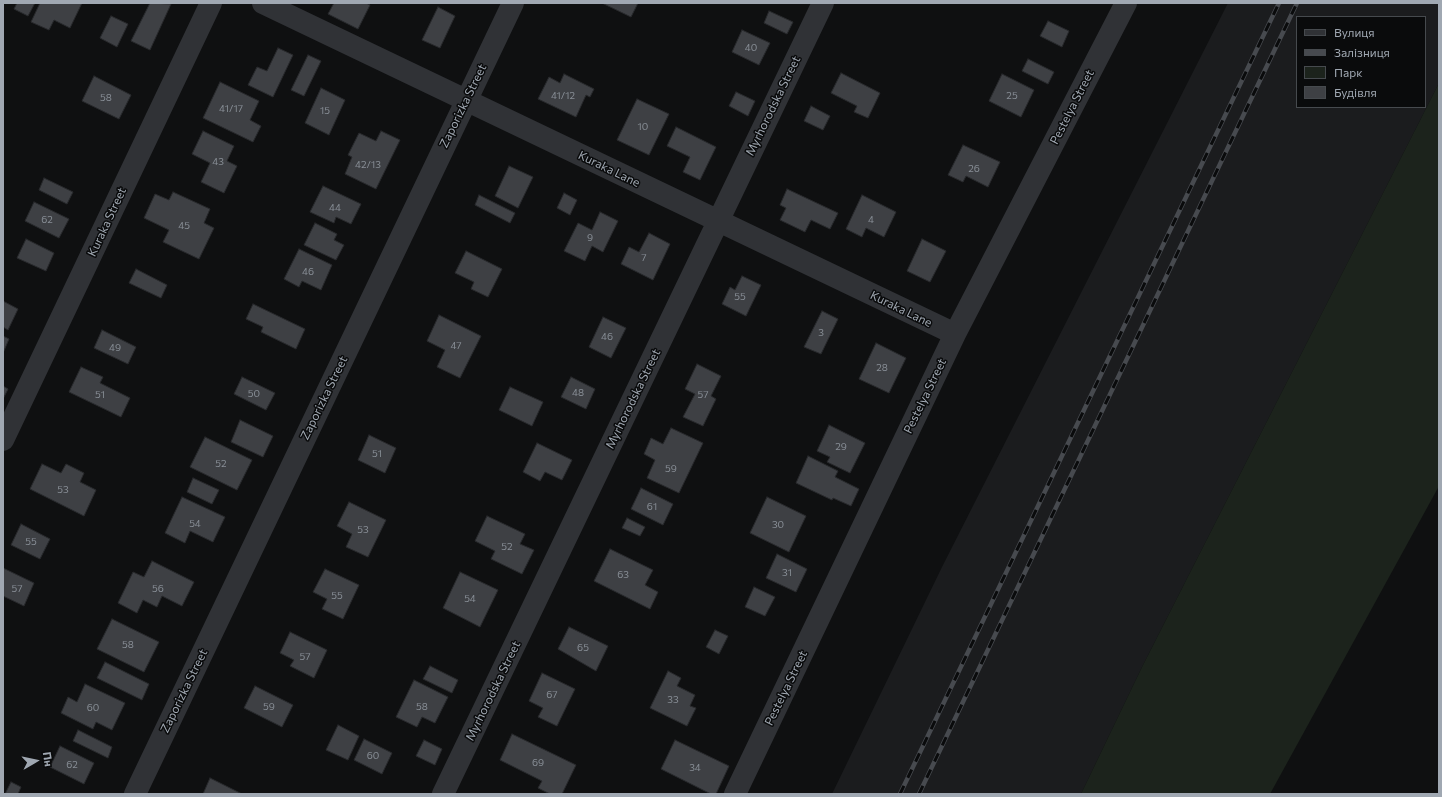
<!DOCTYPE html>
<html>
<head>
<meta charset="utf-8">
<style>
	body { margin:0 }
	#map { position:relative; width:1442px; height:797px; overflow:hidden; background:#0f1011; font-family:Commissioner,sans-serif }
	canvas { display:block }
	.frame { position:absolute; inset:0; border:4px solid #a0a8b2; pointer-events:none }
	.legend { position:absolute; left:1296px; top:16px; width:130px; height:92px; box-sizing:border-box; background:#0a0b0c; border:1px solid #464a4e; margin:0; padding:5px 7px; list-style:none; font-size:12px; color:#a0a8b2 }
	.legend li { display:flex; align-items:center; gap:8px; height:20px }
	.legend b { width:20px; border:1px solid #464a4e }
	.north { position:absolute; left:16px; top:741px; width:40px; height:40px; -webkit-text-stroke:3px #0a0b0c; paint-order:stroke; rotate:81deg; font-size:11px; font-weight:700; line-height:16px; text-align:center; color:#a0a8b2 }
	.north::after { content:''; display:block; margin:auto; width:14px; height:18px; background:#a0a8b2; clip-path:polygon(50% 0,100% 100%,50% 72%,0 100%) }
</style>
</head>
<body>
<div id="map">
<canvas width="1442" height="797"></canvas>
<div class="frame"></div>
<ul class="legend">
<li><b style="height:5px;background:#303236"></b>Вулиця</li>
<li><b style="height:5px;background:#474a4f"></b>Залізниця</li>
<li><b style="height:11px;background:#1c231c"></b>Парк</li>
<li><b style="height:11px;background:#3e4044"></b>Будівля</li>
</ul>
<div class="north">Пн</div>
</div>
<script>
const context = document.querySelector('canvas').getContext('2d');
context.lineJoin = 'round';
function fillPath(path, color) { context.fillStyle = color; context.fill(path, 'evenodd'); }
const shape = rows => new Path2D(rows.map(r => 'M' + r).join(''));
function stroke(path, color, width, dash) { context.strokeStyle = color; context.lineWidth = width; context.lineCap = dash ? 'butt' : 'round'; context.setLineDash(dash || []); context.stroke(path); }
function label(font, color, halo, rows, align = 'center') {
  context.font = font + ' Commissioner,sans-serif'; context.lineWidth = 3; context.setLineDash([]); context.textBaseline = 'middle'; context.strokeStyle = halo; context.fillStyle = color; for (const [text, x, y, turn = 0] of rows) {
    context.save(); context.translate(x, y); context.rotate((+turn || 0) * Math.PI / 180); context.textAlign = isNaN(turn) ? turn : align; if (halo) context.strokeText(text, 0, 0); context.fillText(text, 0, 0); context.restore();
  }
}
fillPath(shape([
	[1228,3,1439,3,1439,83,1142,667,1081,794,832,794,942,567],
	[1297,17,1425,17,1425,107,1297,107]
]), '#1b1c1e');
fillPath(shape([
	[1439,83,1439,486,1270,794,1081,794,1142,667]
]), '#1c231c');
const building = shape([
	[17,3,35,3,28,16,14,9,17,3],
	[40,3,82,3,70,28,54,20,49,30,31,22,40,3],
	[150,3,171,4,150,50,131,41,150,3],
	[334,3,366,3,370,5,358,29,328,14,334,3],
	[602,3,638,3,631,17,602,3],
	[438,7,455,16,440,48,422,40,438,7],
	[769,11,793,22,787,34,764,23,769,11],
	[111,16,128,24,117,47,100,38,111,16],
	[1048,21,1069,31,1062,47,1040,36,1048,21],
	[742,30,770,43,759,65,732,52,742,30],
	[278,48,293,55,273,97,248,85,257,67,267,71,278,48],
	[308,55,321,61,304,96,291,90,308,55],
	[1028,59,1054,72,1048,84,1022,71,1028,59],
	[841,73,880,93,868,118,854,112,857,106,831,93,841,73],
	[564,74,594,89,590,97,586,95,576,117,538,99,549,77,560,83,564,74],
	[1002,74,1034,90,1021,117,989,101,1002,74],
	[94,76,131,95,119,119,82,101,94,76],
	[220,82,259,101,250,120,261,126,253,142,203,118,220,82],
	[321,88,345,100,329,135,305,123,321,88],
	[736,92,755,101,748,116,729,106,736,92],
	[637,99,669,114,649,155,617,140,637,99],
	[811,106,830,116,823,130,804,121,811,106],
	[676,127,716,147,700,180,683,172,690,157,667,146,676,127],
	[203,131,234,146,227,161,237,166,224,193,201,182,210,163,192,154,203,131],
	[381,131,400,140,376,189,345,174,352,157,348,155,359,133,376,141,381,131],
	[963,145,1000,162,988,187,966,176,963,182,948,175,963,145],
	[509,166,533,177,518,208,495,196,509,166],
	[44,178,73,192,67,204,39,190,44,178],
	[323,186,361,204,351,224,336,217,334,223,310,212,323,186],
	[787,189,838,213,830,229,811,220,805,232,780,220,786,208,780,205,787,189],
	[173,192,210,209,204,223,214,228,199,259,163,242,169,230,144,218,155,194,169,200,173,192],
	[564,193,577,200,570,215,557,208,564,193],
	[479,195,515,213,510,223,475,205,479,195],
	[862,195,896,212,884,237,866,228,862,237,846,229,862,195],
	[34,202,69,219,59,238,25,221,34,202],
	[600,212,618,221,603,252,592,246,585,261,564,251,578,223,592,230,600,212],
	[315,223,337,234,334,240,344,245,336,260,304,245,315,223],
	[649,233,670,244,653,280,621,264,629,247,639,252,649,233],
	[26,239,54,253,46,271,17,258,26,239],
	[922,239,946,251,930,282,907,271,922,239],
	[299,249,332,265,321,290,302,281,299,287,284,279,299,249],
	[466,251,502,269,488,297,471,289,474,282,455,273,466,251],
	[136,269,167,285,161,298,129,283,136,269],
	[742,276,761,285,746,316,722,304,730,287,735,290,742,276],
	[3,301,18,309,8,330,3,327,3,301],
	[253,304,305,329,296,349,261,332,263,327,246,319,253,304],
	[822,311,838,319,821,354,804,347,822,311],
	[439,315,481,336,460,378,437,367,445,350,427,341,439,315],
	[603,317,626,328,611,358,589,347,603,317],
	[102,330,136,347,128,364,94,348,102,330],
	[3,336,9,339,3,353,3,336],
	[876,343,906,358,889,393,859,379,876,343],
	[697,364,721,376,711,396,716,399,703,426,683,417,695,394,685,389,697,364],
	[81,367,103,377,100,383,130,398,121,417,69,392,81,367],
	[242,377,275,393,266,410,234,394,242,377],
	[571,377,595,389,586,409,561,397,571,377],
	[3,386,8,389,3,399,3,386],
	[510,387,543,402,532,426,499,410,510,387],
	[240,420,273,436,263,457,231,442,240,420],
	[829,425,865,443,850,473,827,462,830,457,817,451,829,425],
	[671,428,703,443,679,493,647,478,655,460,644,454,651,438,663,444,671,428],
	[369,435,396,448,385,473,358,460,369,435],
	[205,437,252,460,237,490,190,467,205,437],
	[537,443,572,460,562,480,545,472,540,481,523,472,537,443],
	[808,456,838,471,835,477,859,489,851,506,833,498,832,500,796,483,808,456],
	[42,464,61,473,66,464,84,473,80,482,96,490,84,516,30,489,42,464],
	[193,478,219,490,212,504,187,492,193,478],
	[641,488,673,504,663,525,631,509,641,488],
	[182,497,225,517,213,542,190,531,185,543,165,533,182,497],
	[767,497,806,516,789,552,750,533,767,497],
	[349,502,386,520,368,557,346,547,352,534,337,526,349,502],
	[487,516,525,534,520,544,534,550,522,574,491,559,495,551,475,541,487,516],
	[627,518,645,527,640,536,622,528,627,518],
	[21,524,50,539,40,559,11,545,21,524],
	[610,549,653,570,645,585,658,592,650,609,594,581,610,549],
	[777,554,807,569,796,592,766,578,777,554],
	[152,561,194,582,182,606,162,596,157,607,143,600,137,613,118,603,133,572,144,577,152,561],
	[3,568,34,583,24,606,3,596,3,568],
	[325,569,359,585,343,619,322,609,327,599,313,592,325,569],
	[460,572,498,590,480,627,443,608,460,572],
	[754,587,775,597,765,616,745,607,754,587],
	[112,619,159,642,144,672,97,649,112,619],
	[569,627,608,646,596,671,558,649,569,627],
	[715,630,728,636,719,654,706,647,715,630],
	[290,632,327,650,314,678,290,666,294,660,280,653,290,632],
	[105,662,149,684,142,700,97,678,105,662],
	[430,666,458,680,452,693,423,679,430,666],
	[668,671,681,678,677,686,695,695,690,706,696,708,687,726,650,708,668,671],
	[542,673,575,689,557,726,538,717,543,708,529,701,542,673],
	[414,680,448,697,435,723,422,717,417,727,396,717,414,680],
	[85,684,125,703,112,730,96,722,93,729,61,713,68,697,77,702,85,684],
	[255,686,293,705,282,727,244,708,255,686],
	[338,725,359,736,348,760,326,750,338,725],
	[78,730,112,747,108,758,73,741,78,730],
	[512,734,576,765,562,794,550,794,538,788,542,781,500,760,512,734],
	[364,739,392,753,382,774,354,760,364,739],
	[424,740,442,749,435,765,416,756,424,740],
	[675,740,729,766,716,794,711,794,661,769,675,740],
	[60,746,94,763,84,784,50,767,60,746],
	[210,778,242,794,203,794,210,778],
	[11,782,21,787,18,794,5,794,11,782]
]);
fillPath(building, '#3e4044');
stroke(building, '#292a2d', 1);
stroke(shape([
	[263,3,955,334],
	[3,440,211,3],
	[135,794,513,3],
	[443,794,823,3],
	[735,794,955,334,1126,3]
]), '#303236', 22);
const rail = shape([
	[900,794,1279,3],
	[919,794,1297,3]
]);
stroke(rail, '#474a4f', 4.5);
stroke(rail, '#0a0b0c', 3, [9]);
label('10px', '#888e96', null, [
	["40",751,48],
	["41/12",563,96],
	["25",1012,96],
	["58",106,98],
	["41/17",231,109],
	["15",325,111],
	["10",643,127],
	["43",218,162],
	["42/13",368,165],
	["26",974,169],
	["44",335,208],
	["62",47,220],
	["4",871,220],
	["45",184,226],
	["9",590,238],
	["7",644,258],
	["46",308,272],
	["55",740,297],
	["3",821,333],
	["46",607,337],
	["47",456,346],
	["49",115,348],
	["28",882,368],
	["48",578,393],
	["50",254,394],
	["51",100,395],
	["57",703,395],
	["29",841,447],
	["51",377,454],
	["52",221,464],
	["59",671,469],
	["53",63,490],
	["61",652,507],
	["54",195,524],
	["30",778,525],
	["53",363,530],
	["55",31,542],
	["52",507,547],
	["31",787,573],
	["63",623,575],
	["57",17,589],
	["56",158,589],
	["55",337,596],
	["54",470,599],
	["58",128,645],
	["65",583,648],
	["57",305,657],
	["67",552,695],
	["33",673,700],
	["59",269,707],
	["58",422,707],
	["60",93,708],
	["60",373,756],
	["69",538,763],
	["62",72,765],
	["34",695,768]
]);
label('12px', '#a0a8b2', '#0a0b0c', [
	["Zaporizka Street",463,106,-64],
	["Myrhorodska Street",773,106,-64],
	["Pestelya Street",1072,107,-63],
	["Kuraka Lane",609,169,26],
	["Kuraka Street",107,222,-65],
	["Kuraka Lane",901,309,26],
	["Pestelya Street",925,396,-64],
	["Zaporizka Street",324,398,-64],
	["Myrhorodska Street",633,399,-64],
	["Pestelya Street",786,688,-64],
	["Zaporizka Street",184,691,-64],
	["Myrhorodska Street",493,691,-64]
]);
</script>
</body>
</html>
